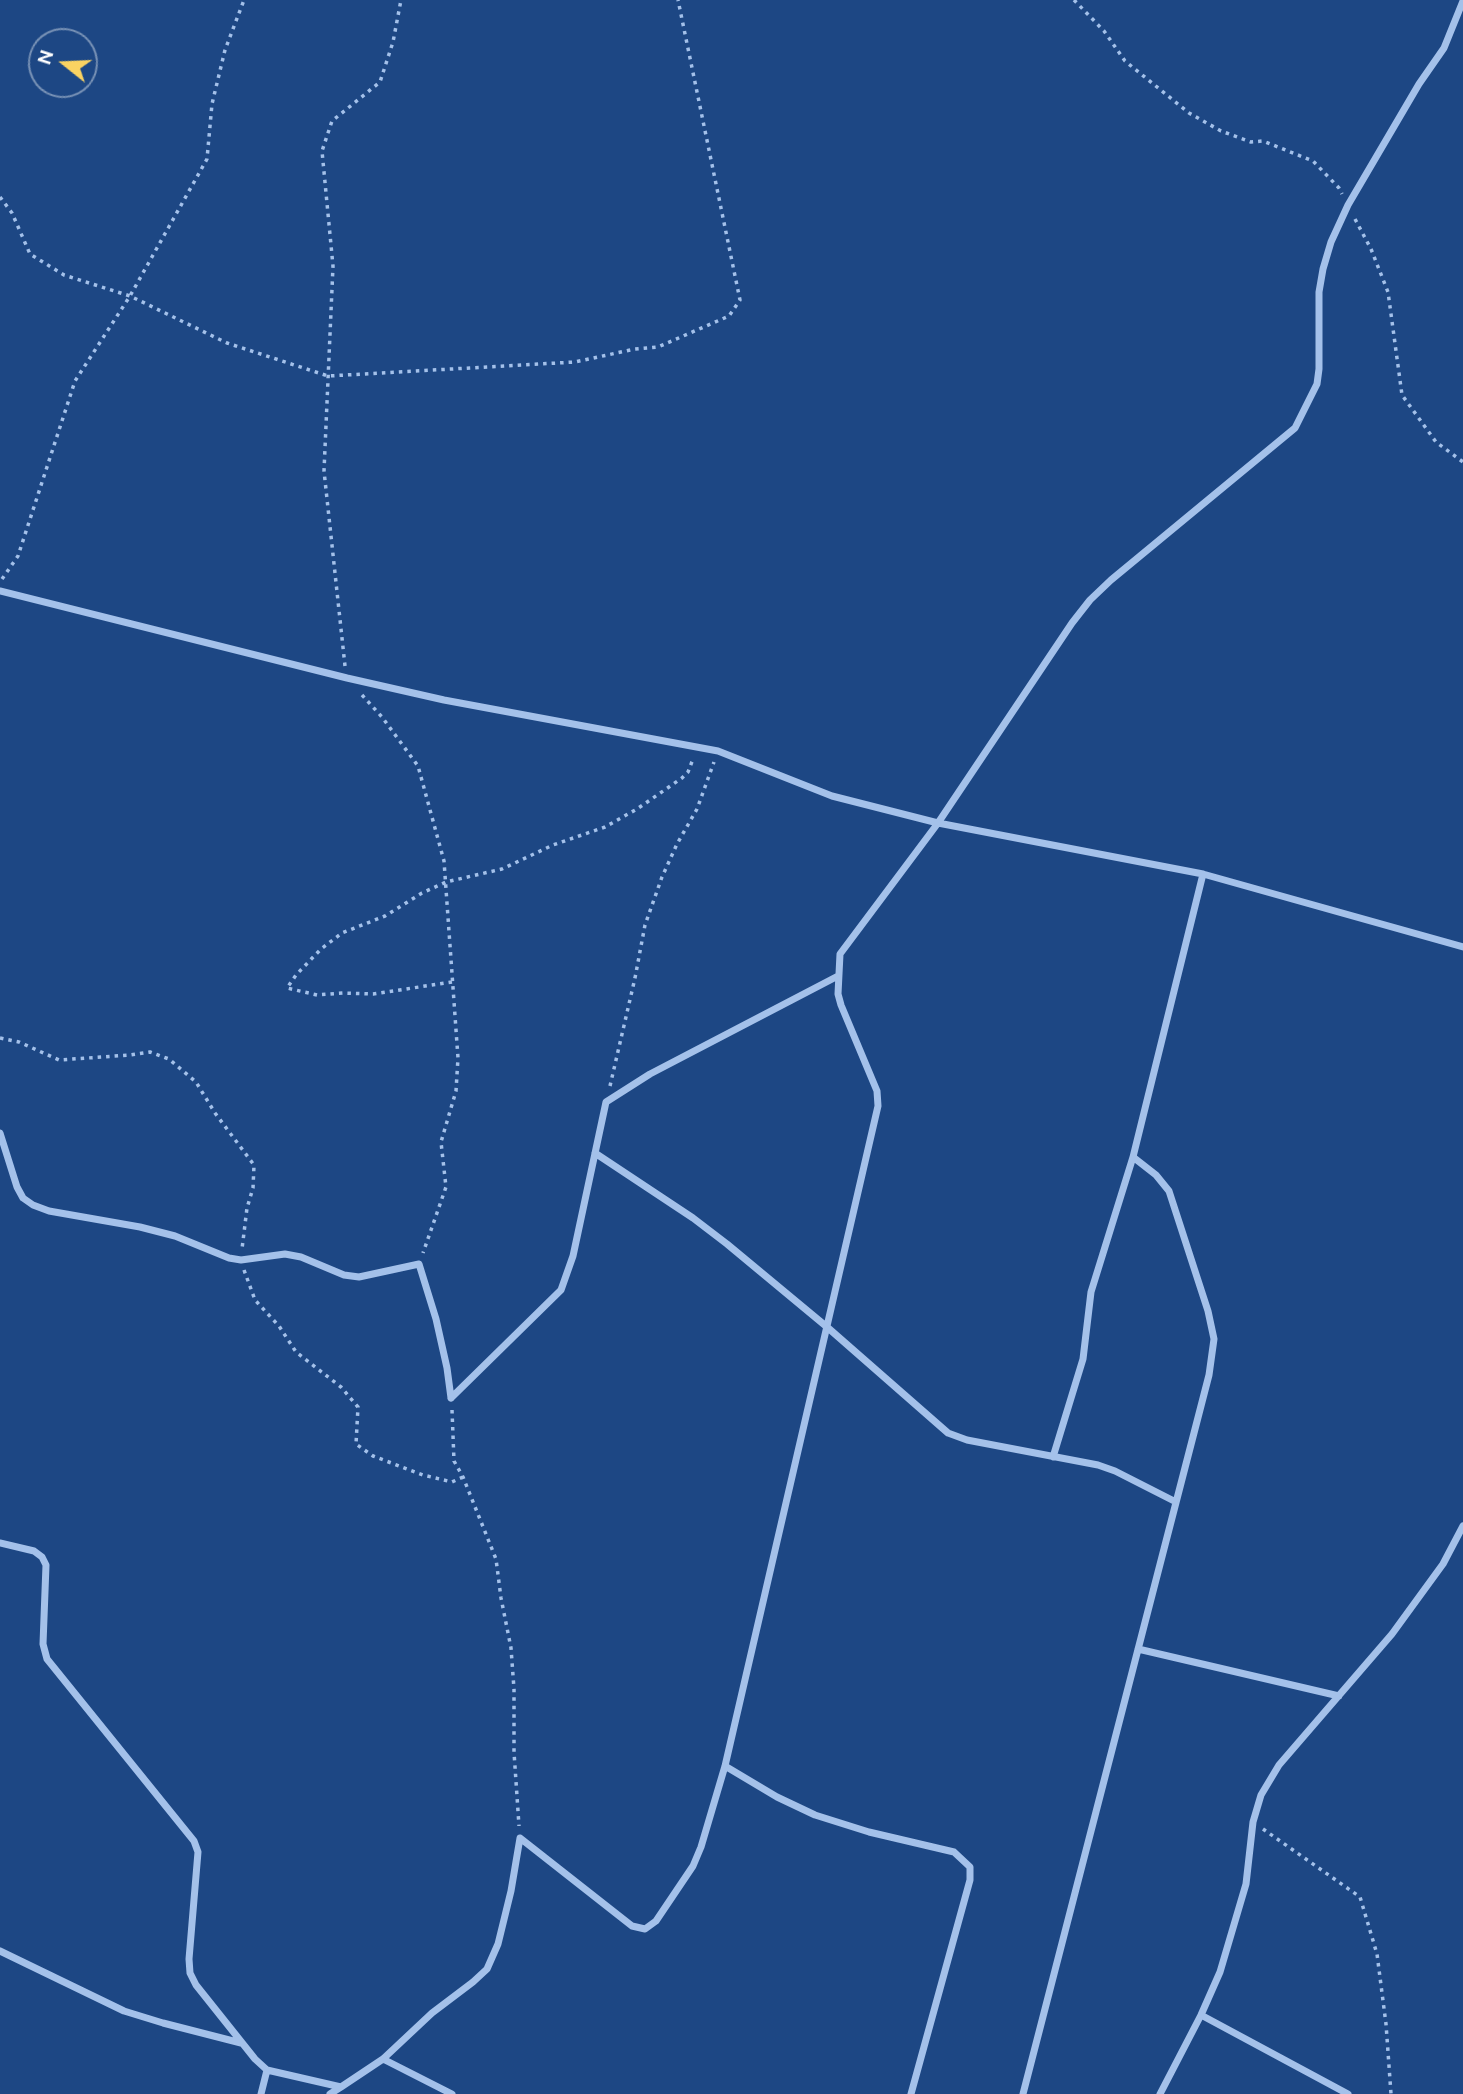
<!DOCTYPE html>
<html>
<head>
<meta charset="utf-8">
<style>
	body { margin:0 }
	#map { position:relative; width:1463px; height:2094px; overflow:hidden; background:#1d4784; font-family:Ubuntu,sans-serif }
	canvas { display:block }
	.north { position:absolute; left:28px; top:28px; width:70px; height:70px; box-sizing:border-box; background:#1d4784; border:2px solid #7791b5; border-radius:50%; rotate:288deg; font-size:19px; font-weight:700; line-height:28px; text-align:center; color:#fff }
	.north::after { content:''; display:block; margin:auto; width:24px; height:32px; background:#fad362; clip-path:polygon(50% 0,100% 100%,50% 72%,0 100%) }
</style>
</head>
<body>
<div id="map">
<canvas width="1463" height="2094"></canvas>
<div class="north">N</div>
</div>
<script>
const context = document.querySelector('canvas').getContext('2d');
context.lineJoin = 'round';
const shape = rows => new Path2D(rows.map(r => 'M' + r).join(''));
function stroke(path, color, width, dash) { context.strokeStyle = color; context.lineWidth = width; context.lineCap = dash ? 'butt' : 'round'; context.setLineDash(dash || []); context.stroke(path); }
stroke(shape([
	[1074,0,1104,31,1125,61,1189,113,1221,131,1251,142,1263,141,1313,161,1339,188,1342,194],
	[0,197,12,213,30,254,64,275,130,296,227,343,328,376,575,362,635,349,658,347,729,316,740,300,678,0],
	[1355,219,1371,249,1388,292,1402,395,1436,442,1463,462],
	[2,579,18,556,75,381,130,296,207,159,212,104,225,50,244,0],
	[345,666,324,471,333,266,322,151,332,121,380,82,393,42,401,0],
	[362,695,382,717,418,766,444,861,458,1058,456,1091,441,1142,446,1187,423,1253],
	[452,982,373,994,343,993,317,995,287,988,296,975,321,949,342,933,385,916,422,893,446,882,502,869,553,845,605,827,637,809,682,778,688,772,693,759],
	[0,1038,19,1042,59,1060,130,1055,150,1052,169,1059,196,1082,215,1113,254,1165,253,1188,247,1208,242,1249],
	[610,1086,635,978,645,925,662,877,677,844,697,809,714,762],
	[244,1270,255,1300,279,1326,296,1352,341,1387,358,1407,356,1444,373,1456,423,1475,452,1482,463,1477],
	[452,1410,454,1461,463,1477,496,1559,501,1598,511,1648,514,1689,514,1752,519,1826],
	[1263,1829,1360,1897,1377,1954,1386,2024,1391,2094]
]), '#a4c1ea', 3.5, [3.5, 5]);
stroke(shape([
	[0,591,347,678,444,700,718,751,832,796,938,823,1203,874,1463,947],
	[0,1133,17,1187,23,1198,33,1205,49,1211,140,1227,175,1236,229,1258,241,1260,285,1254,301,1257,344,1275,359,1277,419,1264,436,1319,447,1368,451,1398],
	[595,1153,693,1218,727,1244,827,1327,948,1433,967,1440,1098,1465,1115,1471,1176,1502],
	[451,1398,561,1290,573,1256,606,1102,650,1074,838,976],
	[1053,1457,1083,1359,1091,1292,1133,1157],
	[0,1543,34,1551,42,1557,46,1565,43,1644,47,1659,194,1841,198,1852,189,1959,190,1973,196,1985,255,2059,267,2070,341,2087,383,2059,432,2013,473,1982,487,1969,498,1944,511,1891,520,1838,632,1926,645,1929,656,1921,693,1866,701,1847,725,1766,878,1106,877,1091,841,1005,838,994,840,954,938,823,1072,623,1090,600,1111,580,1295,428,1317,384,1319,369,1319,292,1323,269,1331,242,1348,205,1419,84,1444,48,1463,1],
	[1138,1649,1339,1696],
	[725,1766,777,1797,815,1815,869,1832,954,1852,970,1867,970,1880,911,2094],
	[0,1951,124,2011,163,2023,241,2043],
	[1201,2015,1348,2094],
	[383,2059,452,2094],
	[261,2094,267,2070],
	[330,2094,341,2087],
	[1023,2094,1209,1375,1214,1339,1208,1311,1169,1191,1156,1175,1133,1157,1203,874],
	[1160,2094,1201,2015,1220,1972,1246,1884,1253,1822,1261,1795,1279,1765,1392,1634,1443,1564,1463,1526]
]), '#a4c1ea', 7);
</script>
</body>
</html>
